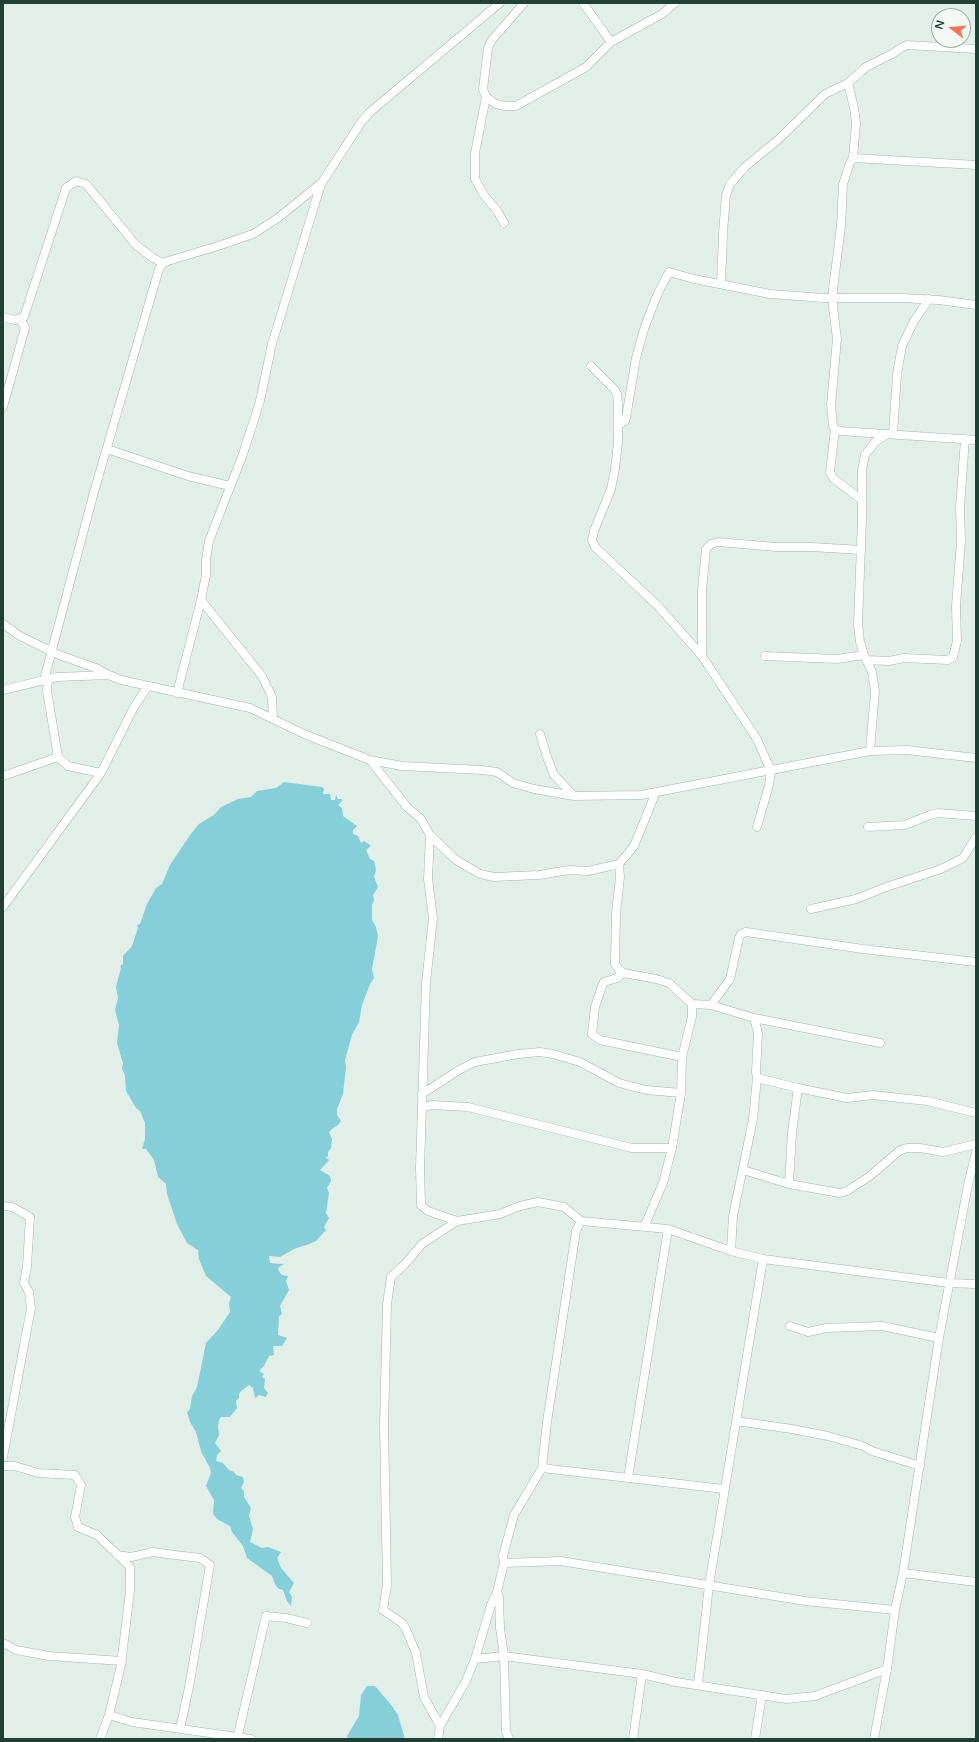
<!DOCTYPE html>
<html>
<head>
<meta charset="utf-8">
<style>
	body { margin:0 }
	#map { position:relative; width:979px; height:1742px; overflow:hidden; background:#e2eee8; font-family:"Varela Round",sans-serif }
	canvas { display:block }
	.frame { position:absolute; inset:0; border:4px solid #204036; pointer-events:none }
	.north { position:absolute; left:931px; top:8px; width:40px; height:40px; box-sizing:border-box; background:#f3faf6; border:1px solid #9fb0a9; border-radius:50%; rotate:286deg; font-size:11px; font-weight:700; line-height:16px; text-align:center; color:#204036 }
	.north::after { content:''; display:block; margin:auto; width:14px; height:18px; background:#ff714f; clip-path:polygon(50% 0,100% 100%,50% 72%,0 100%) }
</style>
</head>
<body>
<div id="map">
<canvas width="979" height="1742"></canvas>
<div class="frame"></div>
<div class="north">N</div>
</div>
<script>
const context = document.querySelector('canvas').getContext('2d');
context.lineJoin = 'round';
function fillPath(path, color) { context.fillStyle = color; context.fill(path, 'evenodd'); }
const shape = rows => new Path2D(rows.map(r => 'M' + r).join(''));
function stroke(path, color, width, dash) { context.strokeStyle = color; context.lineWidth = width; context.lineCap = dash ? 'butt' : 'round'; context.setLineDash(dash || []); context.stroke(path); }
fillPath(shape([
	[284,782,322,787,324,789,323,794,330,794,331,800,335,800,336,795,338,799,342,799,342,801,338,805,342,808,343,816,357,826,353,830,353,834,358,836,361,843,364,841,370,845,370,847,366,850,370,859,374,861,376,870,374,877,378,887,373,895,374,900,372,905,372,920,376,927,378,936,372,969,374,978,370,984,362,1005,359,1022,352,1035,345,1060,346,1067,343,1094,337,1109,337,1115,341,1121,338,1125,333,1128,329,1132,332,1139,331,1148,328,1152,328,1157,325,1157,329,1160,320,1170,330,1176,331,1181,327,1188,329,1193,326,1213,329,1218,324,1227,326,1230,316,1241,309,1244,294,1249,280,1257,269,1256,270,1263,284,1264,279,1267,278,1270,282,1275,288,1276,286,1281,289,1290,280,1306,282,1314,279,1316,278,1335,287,1338,282,1346,273,1346,274,1355,269,1356,264,1366,259,1371,264,1374,262,1377,265,1379,264,1388,268,1393,266,1397,259,1395,255,1398,253,1388,249,1385,241,1391,239,1394,239,1398,236,1401,237,1408,230,1417,221,1417,219,1420,218,1427,219,1435,215,1443,221,1451,217,1455,216,1461,223,1463,229,1470,234,1472,236,1475,243,1477,244,1482,241,1488,244,1491,244,1497,251,1508,249,1516,253,1529,250,1542,262,1548,268,1547,281,1552,277,1558,281,1568,294,1583,289,1592,292,1597,291,1606,287,1601,283,1590,279,1589,276,1586,272,1576,247,1558,243,1546,232,1532,230,1526,217,1519,213,1514,214,1500,206,1486,211,1473,210,1468,201,1451,196,1432,190,1422,187,1412,190,1409,192,1396,197,1387,206,1343,218,1330,230,1312,229,1303,231,1297,206,1276,199,1259,198,1250,187,1243,177,1224,167,1194,166,1184,158,1177,154,1160,146,1149,142,1149,145,1139,145,1123,140,1111,136,1108,126,1091,125,1075,122,1069,123,1063,117,1043,119,1025,115,1010,118,998,116,987,121,968,120,966,123,964,123,956,132,946,138,928,137,925,140,924,147,904,156,888,162,884,170,865,190,835,199,824,214,815,221,807,238,799,251,797,257,791,276,788],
	[367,1686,375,1686,392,1706,398,1715,405,1739,348,1739,347,1736,359,1716,361,1695]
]), '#85cfd8');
const street = shape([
	[524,3,491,41,488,48,483,89,486,97,496,104,505,106,516,106,586,67,611,42,662,14,675,3],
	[583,3,611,42],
	[848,83,854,108,856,123,853,158,850,163,843,184,841,226,833,289,833,307,837,339,831,405,833,426,835,429,840,431,976,440],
	[486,97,475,153,475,179,484,195,498,212,504,223],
	[853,158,976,165],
	[721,284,723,233,726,195,730,184,746,166,779,139,825,94,848,83,866,67,892,54,901,48,907,45,976,49],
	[3,317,15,320,24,317,66,188,76,181,86,184,136,245,153,258,163,263],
	[591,366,615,390,617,394,618,404,618,443,615,469,611,489,594,531,592,540,595,547,658,606,702,656,757,739,771,771,769,785,757,827],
	[3,407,25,328,20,319],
	[618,425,625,421,626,418,636,358,645,326,658,293,669,272,694,279,770,294,824,298,901,298,939,300,976,305],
	[835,429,830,472,834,479,862,500],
	[893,434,897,374,902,346,914,321,929,299],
	[107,449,188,476,230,486],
	[201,600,262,676,272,697,273,719],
	[3,624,20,636,59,655,96,668,108,675],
	[702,656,702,590,706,549,711,544,718,542,776,547,812,547,861,550],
	[765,656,837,659,864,655],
	[866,660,889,661,904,658,948,660,953,657,957,641,956,606,961,541,960,507,965,439],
	[3,690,57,677,109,675,121,680,250,708,304,734,370,760,402,766,482,770,497,772,513,783,534,789,574,796,641,795,870,751,907,750,976,758],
	[177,693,201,600,206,575,206,560,209,541,243,454,260,401,272,344,321,184,362,121,370,112,500,3],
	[540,734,547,757,554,775,574,796],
	[870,751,875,691,872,672,864,655,860,642,858,624,862,519,862,470,865,455,876,441,886,435],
	[370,760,407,807,421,819,430,835,456,860,480,874,494,877,539,875,569,870,588,871,619,864,634,846,656,792],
	[101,773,68,766,58,757,47,691,48,680,44,680,94,492,159,269,163,263,168,261,218,246,253,234,278,218,320,184],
	[3,776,58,757],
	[868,827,905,825,930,815,938,813,976,816],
	[430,835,428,879,433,918,426,983,420,1168,421,1205,428,1211,457,1221,500,1214,520,1206,538,1202,564,1207,581,1221],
	[619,864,620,877,616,913,615,964,619,970,624,973,656,979,669,983,692,1004,692,1017,682,1057,681,1093,672,1148,663,1183,644,1227],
	[3,907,101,773,134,707,148,686],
	[811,909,856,899,889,886,941,869,963,858,976,837],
	[624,973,617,978,604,982,602,986,595,1007,592,1034,600,1040,682,1057],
	[692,1004,711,1005,754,1018,880,1043],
	[711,1005,730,979,739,938,741,934,746,932,863,949,976,962],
	[757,1078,798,1088,847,1098,873,1095,927,1101,976,1113],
	[422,1094,459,1070,475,1062,518,1054,540,1052,553,1054,580,1062,619,1083,646,1090,681,1093],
	[422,1107,432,1105,468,1107,632,1148,672,1148],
	[743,1170,789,1184,840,1193,847,1191,870,1176,899,1151,907,1148,920,1148,943,1152,976,1144],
	[789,1184,792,1133,798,1088],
	[3,1206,12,1207,30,1217,27,1266,24,1283,29,1292,31,1308,3,1457],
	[731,1251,733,1216,753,1119,757,1078,756,1072,758,1033,754,1018],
	[790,1326,808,1332,826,1328,882,1326,939,1338],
	[736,1421,792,1429,828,1436,863,1446,872,1451,920,1466],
	[3,1466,15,1466,38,1473,75,1475,81,1485,75,1517,78,1527,97,1535,130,1567,130,1591,121,1665,109,1715,100,1739],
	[542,1468,724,1489],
	[628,1478,668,1229],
	[117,1555,131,1557,153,1552,175,1555,200,1558,210,1565,189,1687,180,1729],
	[504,1563,561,1561,805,1601,895,1610],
	[903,1573,976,1582],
	[497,1592,499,1597,500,1628,504,1656,506,1731,509,1739],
	[3,1643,16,1650,49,1656,122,1661],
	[475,1659,504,1656,642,1674,676,1682,786,1699,815,1696,887,1669],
	[698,1685,709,1585,763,1259],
	[109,1715,132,1722,251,1739],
	[440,1726,424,1697,416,1653,406,1629,402,1623,383,1610,387,1585,384,1425,387,1304,391,1277,405,1264,422,1244,457,1221],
	[237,1739,266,1616,286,1618,307,1623],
	[438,1739,440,1726,466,1681,475,1659,491,1605,497,1592,504,1563,503,1556,514,1515,542,1468,547,1422,576,1231,581,1221,668,1229,731,1251,763,1259,949,1283,976,1284],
	[633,1739,642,1674],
	[755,1739,762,1695],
	[874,1739,887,1669,895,1610,903,1573,939,1338,968,1185,976,1152]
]);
stroke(street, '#a4b6af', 9);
stroke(street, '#fff', 8);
</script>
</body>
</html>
